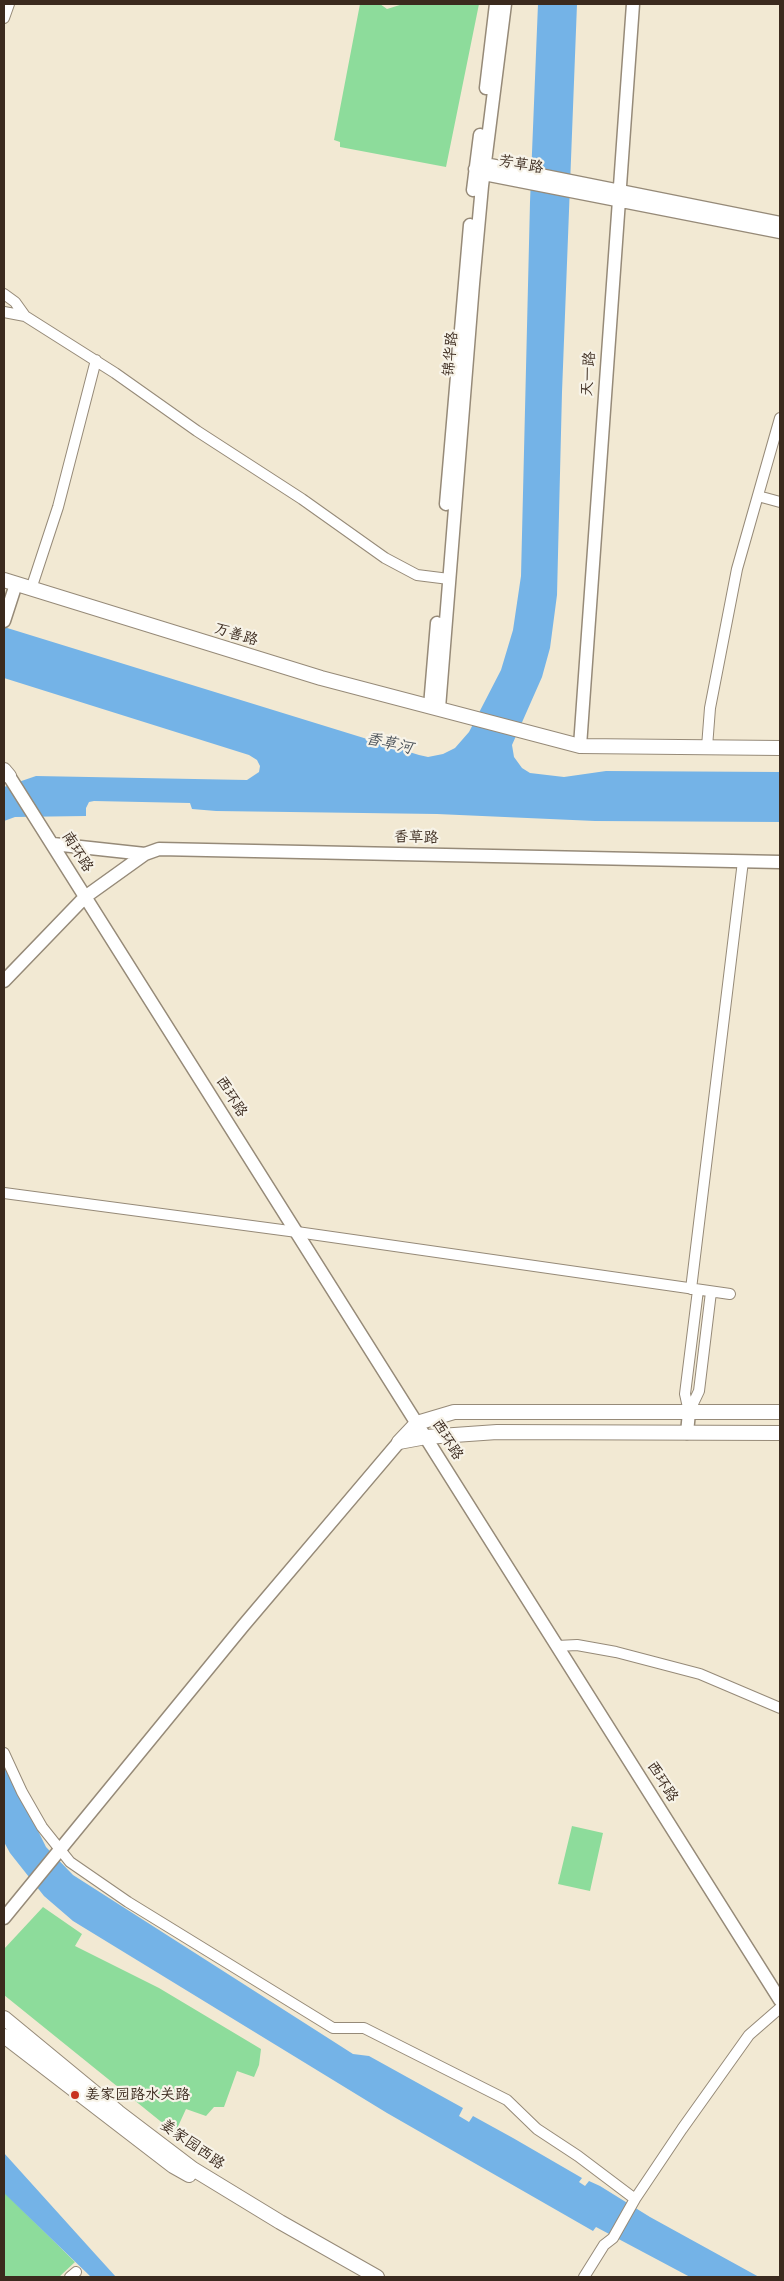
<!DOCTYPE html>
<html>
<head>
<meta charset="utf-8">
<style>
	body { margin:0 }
	#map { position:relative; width:784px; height:2281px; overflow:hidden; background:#f2e9d3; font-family:"Balsamiq Sans",sans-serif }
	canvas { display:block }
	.frame { position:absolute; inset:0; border:5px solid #3b2a1e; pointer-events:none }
</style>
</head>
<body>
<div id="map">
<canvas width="784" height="2281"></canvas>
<div class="frame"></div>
</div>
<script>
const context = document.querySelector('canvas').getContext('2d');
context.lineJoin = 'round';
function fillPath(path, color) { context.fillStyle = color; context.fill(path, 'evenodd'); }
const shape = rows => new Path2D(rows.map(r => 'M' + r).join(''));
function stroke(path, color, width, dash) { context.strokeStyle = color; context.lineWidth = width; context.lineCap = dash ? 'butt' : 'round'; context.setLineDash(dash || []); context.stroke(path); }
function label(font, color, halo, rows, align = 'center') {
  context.font = font + ' "Balsamiq Sans","LXGW WenKai TC",sans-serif'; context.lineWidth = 4.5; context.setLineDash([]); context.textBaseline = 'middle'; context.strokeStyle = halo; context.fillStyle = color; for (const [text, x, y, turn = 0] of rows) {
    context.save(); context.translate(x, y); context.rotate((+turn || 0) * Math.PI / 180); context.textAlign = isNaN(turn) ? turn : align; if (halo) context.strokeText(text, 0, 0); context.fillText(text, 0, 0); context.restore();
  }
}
fillPath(shape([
	[360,4,380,4,387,9,403,4,479,4,446,167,340,147,340,142,334,140],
	[572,1826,603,1833,590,1891,558,1884],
	[43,1907,82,1934,75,1946,159,1988,261,2049,259,2065,254,2077,237,2071,224,2107,214,2107,206,2116,186,2109,175,2133,4,1995,4,1949],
	[4,2192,75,2262,59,2277,4,2277]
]), '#8ddc9b');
fillPath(shape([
	[538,4,577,4,562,392,557,595,550,648,542,677,512,745,514,757,522,768,530,773,564,777,606,771,780,772,780,822,595,821,437,814,216,811,192,809,190,803,94,801,89,802,86,808,86,816,15,817,4,821,4,787,36,776,247,780,259,772,260,766,257,760,249,755,4,678,4,627,419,755,428,757,443,754,455,748,469,732,501,670,513,630,521,576,530,202],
	[4,1762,46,1847,73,1875,353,2054,369,2056,463,2108,459,2116,469,2122,473,2116,513,2138,582,2178,579,2182,585,2186,589,2181,600,2186,650,2217,759,2277,690,2277,596,2227,593,2231,387,2113,73,1921,44,1896,10,1853,4,1842],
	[4,2153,87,2245,116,2277,91,2277,5,2194]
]), '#74b3e7');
const minor = shape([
	[4,18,9,4],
	[4,294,15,302,25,316],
	[4,312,25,316,115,373,197,431,302,499,385,558,417,575,449,579],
	[758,496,780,502],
	[31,589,58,507,96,360],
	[707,747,710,708,737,569,780,418],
	[4,1193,297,1232,730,1294],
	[691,1289,743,861],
	[689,1412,685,1394,698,1290],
	[689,1412,699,1391,711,1292],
	[557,1646,577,1645,616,1652,700,1674,780,1708],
	[4,1753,22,1792,42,1827,70,1862,128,1902,333,2028,364,2028,507,2100,537,2129,578,2156,635,2199],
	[70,2277,76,2272],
	[584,2277,604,2245,613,2238,635,2199,682,2129,749,2035,780,2008]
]);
const tertiary = shape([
	[486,88,496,4],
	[473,190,480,135],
	[780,223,485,164,475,169,484,174,780,232],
	[446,504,470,225],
	[4,621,16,584],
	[430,706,437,623],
	[439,708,473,284,482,186,505,4],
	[580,746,633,4],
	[9,776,780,2000],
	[53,844,145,854,159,849,780,862],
	[4,981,85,897,145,854],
	[687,1433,689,1412],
	[4,1918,243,1626,399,1442]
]);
const secondary = shape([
	[4,580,321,678,580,746,780,748],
	[4,770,9,776],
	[399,1442,417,1423,454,1412,780,1412],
	[399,1442,426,1437,497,1432,780,1433],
	[4,2018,118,2112,193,2169,280,2222,377,2277],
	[4,2036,173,2166,189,2175]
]);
stroke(minor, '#968a78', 12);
stroke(tertiary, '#968a78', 15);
stroke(secondary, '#968a78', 16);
stroke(minor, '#fff', 10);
stroke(tertiary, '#fff', 12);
stroke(secondary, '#fff', 14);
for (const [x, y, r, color] of [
	[75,2095,5,"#c8321e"]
]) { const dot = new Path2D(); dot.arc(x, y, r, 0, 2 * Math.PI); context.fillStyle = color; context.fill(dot); stroke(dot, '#f7f3e8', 2); }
label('15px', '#3b2a1e', '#f7f3e8', [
	["芳草路",521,165,10],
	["锦华路",451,354,-85],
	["天一路",589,374,-86],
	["万善路",236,635,17],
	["香草路",416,838,1],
	["南环路",77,852,58],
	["西环路",231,1097,58],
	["西环路",447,1440,58],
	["西环路",662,1782,58],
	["姜家园西路",192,2145,35]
]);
label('15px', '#3b2a1e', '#f7f3e8', [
	["姜家园路水关路",85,2095]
], 'left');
label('italic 16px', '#4c535a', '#f7f3e8', [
	["香草河",389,744,13]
]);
</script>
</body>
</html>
